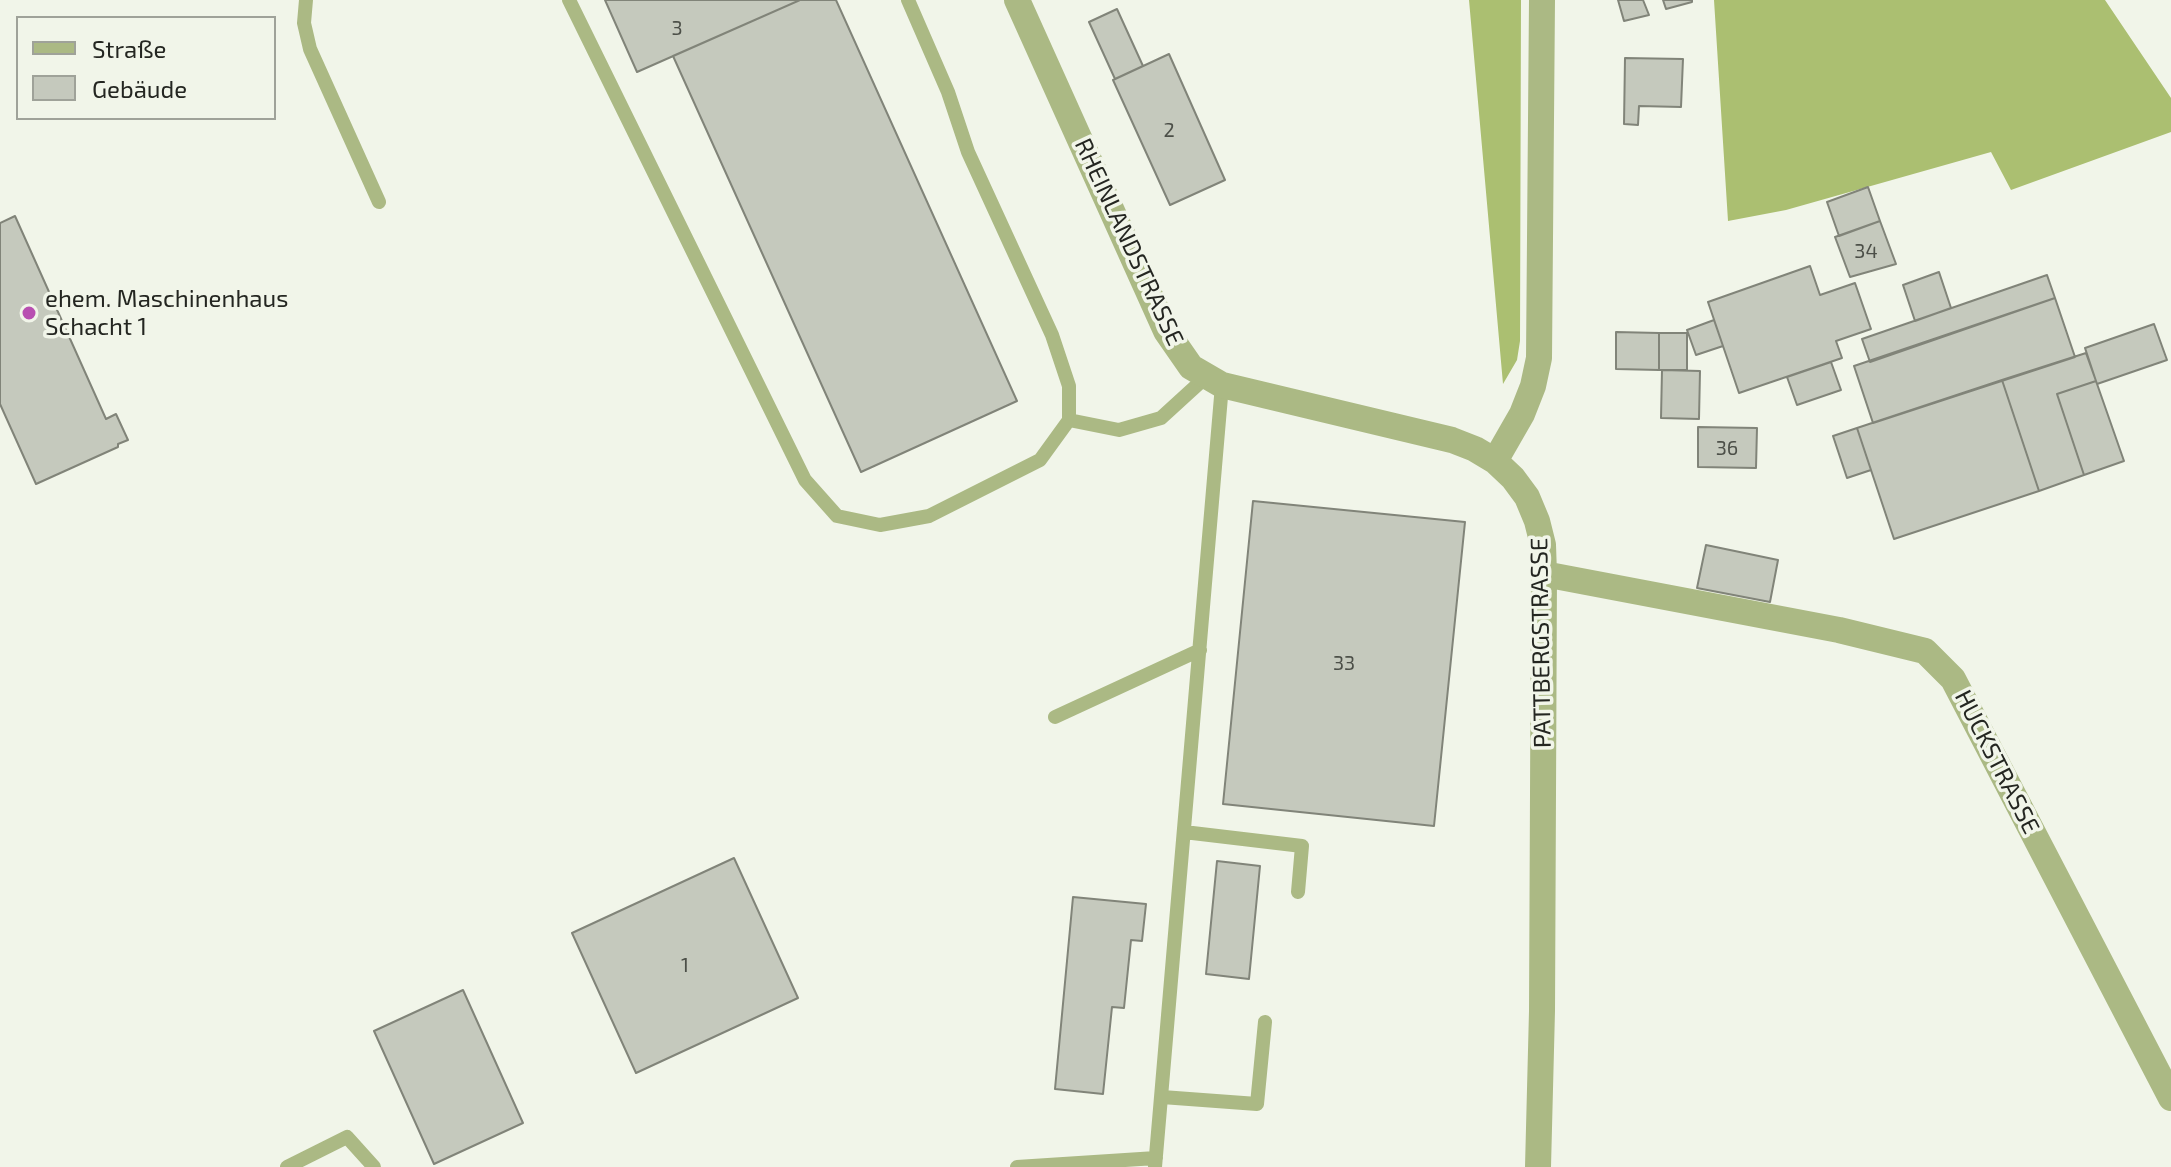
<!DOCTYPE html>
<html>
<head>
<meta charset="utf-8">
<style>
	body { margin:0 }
	#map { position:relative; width:2171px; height:1167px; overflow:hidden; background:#f1f5e9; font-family:"Exo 2",sans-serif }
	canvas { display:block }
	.legend { position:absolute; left:16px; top:16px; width:260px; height:104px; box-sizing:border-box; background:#f1f5e9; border:2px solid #9fa299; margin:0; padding:10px 14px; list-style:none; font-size:24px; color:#242621 }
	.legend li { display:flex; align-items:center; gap:16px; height:40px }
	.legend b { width:40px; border:2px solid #9fa299 }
</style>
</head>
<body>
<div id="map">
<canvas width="2171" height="1167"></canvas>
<ul class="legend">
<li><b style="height:10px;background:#abb984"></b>Straße</li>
<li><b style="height:22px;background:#c5c9bd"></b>Gebäude</li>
</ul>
</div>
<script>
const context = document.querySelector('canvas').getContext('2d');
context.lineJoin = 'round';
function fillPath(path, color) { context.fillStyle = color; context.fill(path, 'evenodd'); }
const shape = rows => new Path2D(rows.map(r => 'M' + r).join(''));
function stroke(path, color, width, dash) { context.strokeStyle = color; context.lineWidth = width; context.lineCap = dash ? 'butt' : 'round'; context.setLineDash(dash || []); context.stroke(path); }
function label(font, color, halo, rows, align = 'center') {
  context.font = font + ' "Exo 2",sans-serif'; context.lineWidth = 7; context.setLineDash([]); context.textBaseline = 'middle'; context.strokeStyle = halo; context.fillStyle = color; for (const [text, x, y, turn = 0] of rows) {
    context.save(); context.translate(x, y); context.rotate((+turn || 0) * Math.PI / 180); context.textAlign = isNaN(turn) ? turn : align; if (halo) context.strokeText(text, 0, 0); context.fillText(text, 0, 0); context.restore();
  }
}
fillPath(shape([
	[1469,0,1521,0,1520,341,1517,360,1503,384],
	[1714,0,2105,0,2171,98,2171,132,2011,190,1991,152,1786,210,1728,221]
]), '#abbf71');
const building = shape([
	[605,0,800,0,637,72,605,0],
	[800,0,836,0,1017,401,861,472,673,56,800,0],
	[1618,0,1643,0,1649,15,1624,21,1618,0],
	[1663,0,1692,0,1692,2,1666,9,1663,0],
	[1117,9,1143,66,1115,79,1089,22,1117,9],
	[1169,54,1225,180,1170,205,1113,80,1169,54],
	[1625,58,1683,59,1681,107,1639,106,1638,125,1624,124,1625,58],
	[1868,187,1880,221,1839,236,1827,202,1868,187],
	[15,216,106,419,116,414,128,440,118,444,118,447,36,484,0,404,0,223,15,216],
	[1880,221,1896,264,1850,277,1835,237,1880,221],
	[1810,266,1820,295,1855,283,1871,329,1836,341,1842,358,1739,393,1708,302,1810,266],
	[1939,272,1951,308,1915,321,1903,285,1939,272],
	[2047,275,2055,298,1870,362,1862,339,2047,275],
	[2055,298,2075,357,1873,423,1854,366,2055,298],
	[1714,320,1723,346,1696,355,1687,330,1714,320],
	[2154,324,2167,360,2097,384,2085,348,2154,324],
	[1616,332,1659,333,1659,370,1616,369,1616,332],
	[1659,333,1687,333,1687,370,1659,370,1659,333],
	[2086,353,2096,381,2057,394,2084,475,2039,491,2002,380,2086,353],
	[1831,362,1841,390,1797,405,1787,377,1831,362],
	[1662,370,1700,371,1699,419,1661,418,1662,370],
	[2002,380,2039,491,1894,539,1857,428,2002,380],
	[2096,381,2124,461,2084,475,2057,394,2096,381],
	[1698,427,1757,428,1756,468,1698,467,1698,427],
	[1857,428,1871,470,1847,478,1833,436,1857,428],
	[1253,501,1465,522,1434,826,1223,804,1253,501],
	[1706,545,1778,560,1770,602,1697,588,1706,545],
	[734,858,798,998,636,1073,572,933,734,858],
	[1217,861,1260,866,1249,979,1206,974,1217,861],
	[1073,897,1146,904,1142,941,1131,940,1124,1008,1112,1007,1103,1094,1055,1089,1073,897],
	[463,990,523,1123,434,1164,374,1031,463,990]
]);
fillPath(building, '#c5c9bd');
stroke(building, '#818479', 2);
stroke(shape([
	[306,0,304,23,310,49,379,202],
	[569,0,805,480,837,516,880,525,929,516,1040,460,1069,420,1069,386,1052,335,968,152,948,92,908,0],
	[1069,420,1119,430,1161,418,1207,376],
	[1055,717,1200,650],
	[1184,832,1302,846,1298,892],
	[1162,1097,1257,1104,1265,1022],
	[287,1167,347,1137,374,1167],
	[1017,1167,1156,1158],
	[1155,1167,1222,385]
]), '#abb984', 14);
stroke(shape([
	[1017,0,1166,331,1191,367,1222,385,1452,440,1475,449,1495,461,1513,478,1527,497,1537,521,1543,545,1544,574,1542,1011,1538,1167],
	[1495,461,1522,414,1533,386,1539,358,1542,0],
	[1544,574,1839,630,1925,651,1953,679,2171,1098]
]), '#abb984', 26);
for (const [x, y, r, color] of [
	[29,313,8,"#b84fb1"]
]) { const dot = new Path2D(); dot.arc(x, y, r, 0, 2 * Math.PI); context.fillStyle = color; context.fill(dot); stroke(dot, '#f1f5e9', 3); }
label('20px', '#4c4f48', null, [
	["3",677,28],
	["2",1169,130],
	["34",1866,251],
	["36",1727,448],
	["33",1344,663],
	["1",685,965]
]);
label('24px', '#242621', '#f1f5e9', [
	["RHEINLANDSTRASSE",1129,242,65],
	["PATTBERGSTRASSE",1541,643,-91],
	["HUCKSTRASSE",1997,762,63]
]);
label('24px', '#242621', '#f1f5e9', [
	["ehem. Maschinenhaus",45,299],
	["Schacht 1",45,327]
], 'left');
</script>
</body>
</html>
